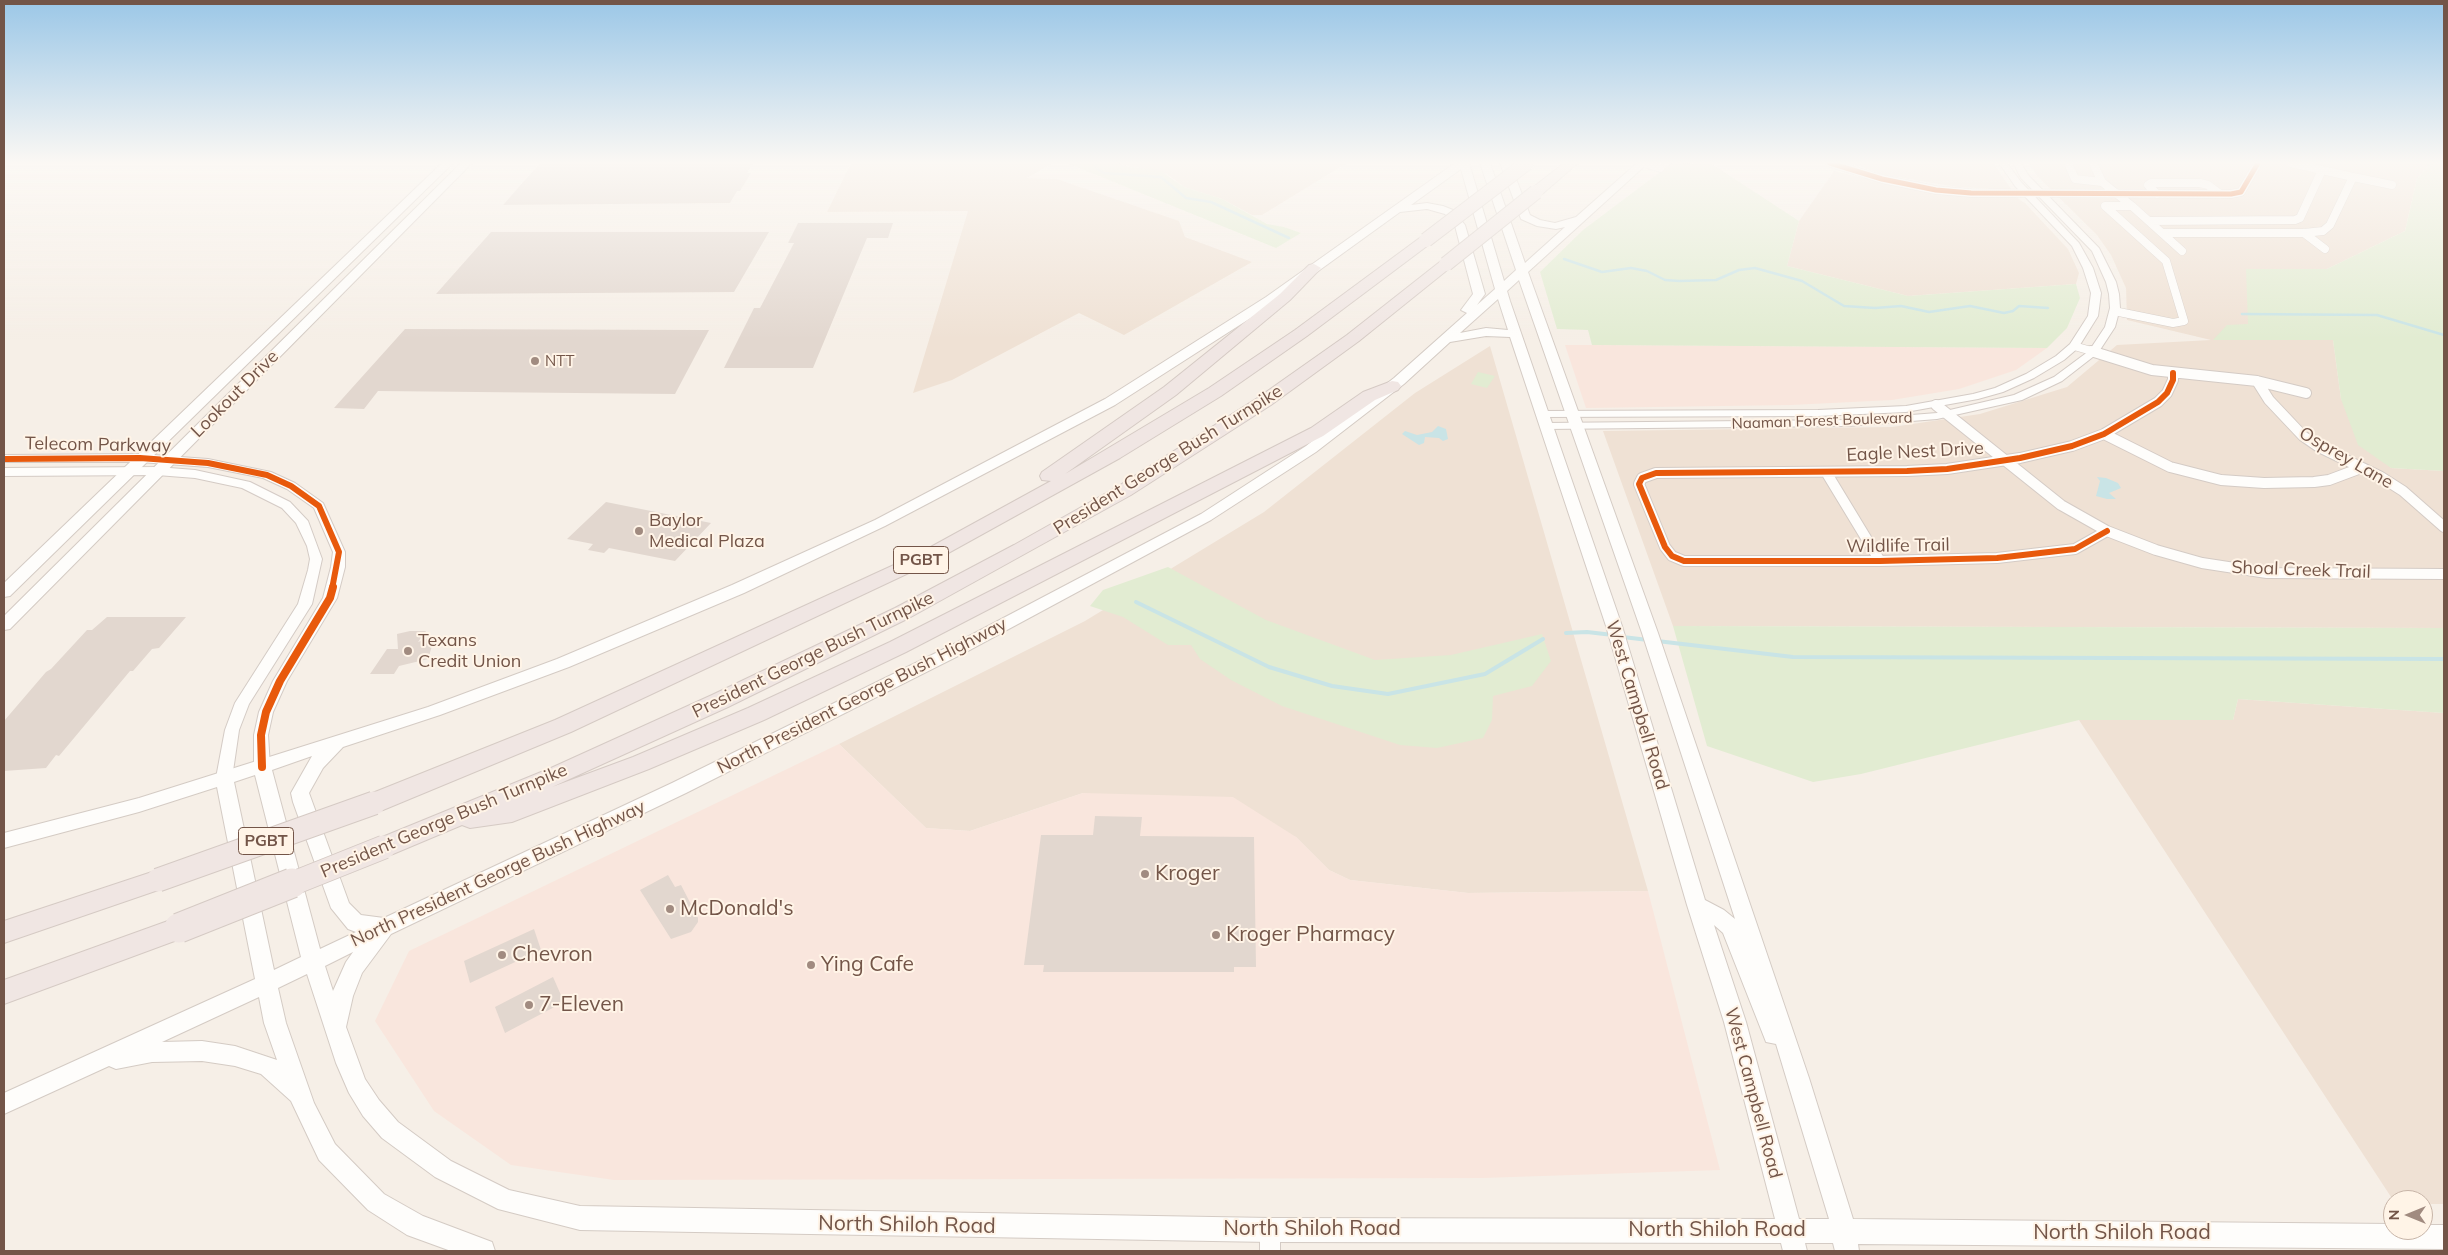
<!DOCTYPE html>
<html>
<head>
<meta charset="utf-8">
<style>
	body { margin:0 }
	#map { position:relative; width:2448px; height:1255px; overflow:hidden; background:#f6efe7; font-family:Mulish,sans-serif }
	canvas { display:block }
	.frame { position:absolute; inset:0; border:5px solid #735548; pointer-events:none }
	.north { position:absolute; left:2383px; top:1190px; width:50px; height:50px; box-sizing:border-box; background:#fff4e7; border:1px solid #c7b4a7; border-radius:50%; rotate:270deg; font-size:14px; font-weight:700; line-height:20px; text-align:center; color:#735548 }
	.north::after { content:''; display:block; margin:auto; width:18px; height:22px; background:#a18b80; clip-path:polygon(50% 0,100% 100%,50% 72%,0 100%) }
</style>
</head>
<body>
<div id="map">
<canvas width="2448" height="1255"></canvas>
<div class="frame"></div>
<div class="north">N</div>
</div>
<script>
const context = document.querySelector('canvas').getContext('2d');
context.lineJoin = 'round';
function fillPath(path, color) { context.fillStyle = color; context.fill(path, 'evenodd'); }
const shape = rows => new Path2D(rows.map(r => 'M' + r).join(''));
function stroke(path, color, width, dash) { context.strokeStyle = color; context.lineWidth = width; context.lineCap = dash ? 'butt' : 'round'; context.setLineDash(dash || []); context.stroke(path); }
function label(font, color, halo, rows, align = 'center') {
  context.font = font + ' Mulish,sans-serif'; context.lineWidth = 4; context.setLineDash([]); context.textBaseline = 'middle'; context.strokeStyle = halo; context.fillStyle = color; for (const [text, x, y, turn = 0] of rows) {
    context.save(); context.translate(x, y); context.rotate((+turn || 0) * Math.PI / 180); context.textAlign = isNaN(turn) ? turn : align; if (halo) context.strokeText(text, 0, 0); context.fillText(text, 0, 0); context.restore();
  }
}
fillPath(shape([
	[851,163,1053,163,1027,178,1057,179,1179,221,1185,237,1252,262,1124,335,1079,313,952,380,913,393,968,211,827,212],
	[1117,163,1347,163,1262,215,1252,215,1222,199,1184,187,1167,174],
	[1850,163,1993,163,2012,190,1957,187,1884,175],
	[2029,163,2430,163,2417,179,2405,231,2327,269,2247,269,2249,324,2214,340,2333,340,2341,399,2391,468,2444,471,2444,628,1673,626,1603,431,1892,427,1980,414,2067,387,2117,345,2211,340,2127,320,2126,288,2111,255,2097,235,2037,176],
	[1834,171,1911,189,1967,196,2016,197,2025,203,2068,249,2079,273,2076,284,1908,296,1787,266,1799,221],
	[1490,346,1648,891,1468,893,1350,880,1329,870,1296,837,1083,793,970,831,926,828,839,744,1085,621,1264,512,1415,393],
	[2238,699,2444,713,2444,1204,2423,1204,2423,1200,2393,1200,2079,720,2233,720]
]), '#efe1d4');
fillPath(shape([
	[1565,345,1592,345,2047,348,2016,370,1959,389,1892,400,1791,405,1586,408],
	[839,744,926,828,970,831,1083,793,1233,797,1296,837,1329,870,1350,880,1468,893,1648,891,1720,1170,1483,1178,614,1180,511,1165,434,1111,375,1021,409,951]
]), '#f9e6dd');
fillPath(shape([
	[1067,163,1117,163,1129,167,1159,170,1184,187,1222,199,1267,224,1284,227,1301,233,1276,248],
	[1672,163,1712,164,1799,221,1787,266,1908,296,2076,284,2080,298,2067,328,2047,348,1592,345,1588,330,1557,329,1540,272,1583,230],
	[2430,163,2444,163,2444,471,2391,468,2358,445,2341,399,2333,340,2213,340,2227,325,2248,324,2246,269,2327,269,2405,231,2417,179],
	[1478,372,1495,376,1487,388,1471,384],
	[1168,567,1266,620,1375,660,1451,655,1542,634,1551,661,1532,686,1493,696,1492,720,1483,738,1437,748,1400,745,1282,706,1231,680,1200,659,1191,645,1168,645,1123,617,1090,606,1103,590],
	[1673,626,2444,628,2444,713,2238,699,2233,720,2079,720,1861,774,1813,782,1707,746]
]), '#e2ecd2');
fillPath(shape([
	[1438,426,1446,429,1448,439,1443,441,1439,438,1425,437,1424,443,1419,445,1402,434,1405,431,1417,435,1432,432],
	[2097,477,2106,478,2118,483,2121,488,2109,493,2116,499,2107,499,2096,496,2100,481]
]), '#c9e4e6');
stroke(shape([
	[1094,163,1097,169,1104,173,1161,177,1186,198,1211,202,1289,238],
	[1564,259,1602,272,1631,268,1647,271,1665,280,1679,281,1716,280,1739,270,1755,268,1802,281,1844,306,1875,308,1901,306,1929,312,1970,306,2004,313,2013,311,2019,306,2048,308],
	[2242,314,2377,315,2444,335]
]), '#c9e4e6', 2.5);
stroke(shape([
	[1136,602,1269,667,1332,686,1388,694,1485,674,1543,639],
	[1566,633,1587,632,1613,635],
	[1623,637,1648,640],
	[1657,641,1793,657,2444,659]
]), '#c9e4e6', 4);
fillPath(shape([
	[540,163,753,163,747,173,751,173,740,191,737,191,730,203,503,205],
	[798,223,893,223,888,238,867,238,813,368,724,368,754,308,760,308,781,268,794,243,788,243],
	[491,232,769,232,734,292,436,294],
	[405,329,709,330,675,394,378,391,364,409,334,408],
	[606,502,711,523,675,561,609,548,604,553,588,550,593,544,567,539],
	[107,617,186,617,159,648,152,649,133,671,130,671,59,756,56,755,46,768,4,771,4,721,46,672,51,669,87,630,92,630],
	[410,631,426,631,418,642,435,636,428,659,399,666,394,674,370,674,387,649,398,649,397,634],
	[1095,816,1142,817,1140,836,1254,837,1256,967,1234,967,1234,972,1043,972,1044,965,1024,965,1041,835,1093,835],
	[668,875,675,887,681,885,698,918,698,922,691,932,671,939,640,890],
	[534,929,541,950,470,983,464,961],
	[553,977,564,1002,505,1033,495,1007]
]), '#e2d7cf');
const minorFar1 = shape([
	[1643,163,1660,168],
	[1830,163,1882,179,1936,190,1971,193,2231,194,2241,192,2258,163],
	[2068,163,2075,179,2102,182],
	[2093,163,2102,182,2132,206,2105,206,2166,261,2184,321,2173,323,2114,311],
	[2291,163,2322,170],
	[2353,177,2392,185],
	[2157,194,2148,185,2151,183,2200,183,2208,185,2220,194],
	[2132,206,2182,251],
	[2149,221,2295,220,2300,218,2322,170,2353,177,2330,225,2323,231,2304,233,2163,233],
	[2304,233,2325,249],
	[2074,346,2095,352]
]);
const minor = shape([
	[2091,351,2152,370,2257,381,2306,393],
	[2257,381,2269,400,2303,436,2319,447,2381,477,2403,491,2444,527],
	[1936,405,2061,505,2107,531,2156,550,2202,563,2267,573,2444,574],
	[2104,434,2170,467,2221,480,2264,483,2314,482,2329,480,2361,468],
	[1826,472,1880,561],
	[2107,531,2075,549,1997,558,1880,561,1684,561,1672,556,1665,547,1639,484,1642,478,1656,473,1907,471,1947,469,2020,458,2072,446,2104,434,2158,402,2167,393,2173,380,2173,373]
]);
const tertiary = shape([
	[1999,163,2007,163,2021,182,2079,243,2093,268,2101,293,2098,316,2078,348,2064,360,2034,378,2003,392,1978,399,1906,412,1818,416,1542,417,1536,414,1542,411,1818,410,1906,406,1973,394,1995,388,2026,374,2056,356,2070,344,2088,316,2091,293,2083,268,2072,246,2015,186,1999,163],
	[2013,163,2021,163,2028,175,2099,248,2116,282,2119,294,2120,308,2115,327,2098,353,2062,381,2022,400,1937,419,1848,426,1546,429,1540,426,1546,423,1848,420,1937,413,2014,395,2054,377,2089,351,2105,327,2110,308,2109,294,2106,282,2092,251,2021,178,2013,163],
	[140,454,208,459,271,472,295,483,323,503,345,552,345,567,337,598,287,681,273,712,268,735,270,767,267,771,257,771,254,767,254,735,259,712,273,681,323,598,331,567,333,552,314,508,287,489,263,478,208,467,140,462,4,462,4,455,140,454],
	[157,467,195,470,250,482,290,502,308,521,322,559,312,604,249,704,239,730,232,778,229,782,224,784,219,782,216,778,225,730,235,703,298,604,308,570,310,559,307,546,296,523,282,508,242,488,195,478,157,475,4,476,4,468,157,467],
	[1270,1220,1277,1223,1280,1230,1280,1251,1260,1251,1260,1230,1263,1223,1270,1220]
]);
const secondary = shape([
	[442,163,453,163,10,596,4,597,4,583,442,163],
	[461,163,472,163,10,629,4,630,4,616,461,163],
	[1455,163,1469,163,1504,281,1516,270,1480,163,1490,163,1525,263,1565,227,1556,229,1537,226,1521,219,1500,163,1510,163,1530,215,1540,220,1555,223,1576,217,1637,163,1648,163,1528,272,1658,633,1809,1078,1853,1219,2393,1224,2393,1230,2423,1230,2423,1225,2444,1225,2444,1249,1858,1244,1859,1251,1835,1251,1833,1243,1805,1243,1807,1251,1783,1251,1781,1243,1270,1242,580,1230,498,1209,435,1177,382,1138,363,1116,349,1093,336,1063,307,974,278,988,286,1023,314,1103,335,1144,384,1194,423,1216,492,1242,495,1251,451,1251,407,1235,368,1210,319,1160,291,1101,261,1074,235,1066,202,1061,152,1062,116,1069,109,1066,4,1114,4,1093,255,979,217,787,139,812,4,848,4,833,139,798,428,707,557,659,732,585,875,520,1105,399,1266,297,1455,163],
	[1461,169,1495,289,1477,305,1485,294,1465,225,1453,210,1443,206,1427,203,1411,205,1461,169],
	[1427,209,1445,214,1455,226,1473,294,1461,310,1467,313,1394,378,1306,446,1201,514,954,644,672,783,384,918,361,915,349,903,309,793,323,768,343,747,440,715,569,667,744,593,885,526,1115,405,1274,303,1400,212,1427,209],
	[1519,280,1642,633,1735,919,1724,910,1705,900,1622,626,1510,301,1507,291,1519,280],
	[1498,299,1508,330,1486,328,1460,333,1498,299],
	[1486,336,1510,337,1606,626,1687,905,1724,1022,1775,1219,1270,1218,580,1206,509,1190,451,1161,398,1122,379,1100,365,1079,346,1027,353,996,362,973,391,934,686,793,966,652,1211,520,1316,452,1404,384,1450,342,1486,336],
	[312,756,291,793,293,802,331,908,348,929,356,932,320,949,272,770,312,756],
	[255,775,301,957,274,970,234,782,255,775],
	[1714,925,1723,933,1766,1042,1776,1044,1829,1219,1799,1219,1746,1022,1714,925],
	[353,952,346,962,333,991,325,966,353,952],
	[259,997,264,1023,277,1060,235,1046,202,1041,162,1042,259,997]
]);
const motorway = shape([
	[1564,163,1578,163,1541,195,1531,195,1529,192,1531,189,1564,163],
	[1426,236,1431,237,1433,240,1431,243,1307,336,1221,396,1120,458,932,562,571,732,383,810,374,812,365,810,362,803,365,796,555,720,918,554,1051,481,1042,480,1040,476,1042,472,1164,387,1280,294,1309,265,1314,264,1321,268,1290,300,1176,395,1065,474,1209,388,1295,330,1421,237,1426,236],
	[1446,260,1453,264,1451,267,1359,341,1271,405,1131,495,909,618,728,707,552,787,633,757,748,708,890,642,1311,428,1363,392,1392,381,1398,382,1401,386,1398,390,1375,400,1323,436,906,652,764,720,649,769,512,822,470,828,462,825,393,854,384,857,375,854,371,847,375,840,551,768,712,695,895,608,1014,545,1117,487,1259,397,1347,335,1441,261,1446,260],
	[158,870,167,873,171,880,167,887,4,943,4,921,158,870],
	[179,917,188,920,192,928,188,936,4,1004,4,980,179,917]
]);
stroke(minorFar1, '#d4cbc5', 9);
stroke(minor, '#d4cbc5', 12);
stroke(tertiary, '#d4cbc5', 2);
stroke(secondary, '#d4cbc4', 2);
stroke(motorway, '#d5cac4', 2);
stroke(minorFar1, '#fefdfb', 8);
stroke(minor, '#fefdfb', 10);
fillPath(tertiary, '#fefdfb');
fillPath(secondary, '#fefdfb');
fillPath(motorway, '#f0e6e3');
const motorwayBridgeFar2 = shape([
	[1426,240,1527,163],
	[1446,264,1536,192]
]);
const motorwayBridgeFar1 = shape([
	[158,880,374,803],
	[289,885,384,847]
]);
const motorwayBridge = shape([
	[179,928,292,883]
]);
stroke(motorwayBridgeFar2, '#d5cac4', 16, []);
stroke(motorwayBridgeFar1, '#d5cac4', 25, []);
stroke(motorwayBridge, '#d5cac4', 31, []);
stroke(motorwayBridgeFar2, '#f0e6e3', 14);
stroke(motorwayBridgeFar1, '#f0e6e3', 23);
stroke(motorwayBridge, '#f0e6e3', 29);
stroke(shape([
	[1830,163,1882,179,1936,190,1971,193,2231,194,2241,192,2258,163]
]), '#e8590c', 5);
stroke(shape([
	[4,459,140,458,208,463,267,475,291,486,319,506,339,552,332,589],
	[2107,531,2075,549,1997,558,1880,561,1684,561,1672,556,1665,547,1639,484,1642,478,1656,473,1907,471,1947,469,2020,458,2072,446,2104,434,2158,402,2167,393,2173,380,2173,373]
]), '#e8590c', 6);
stroke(shape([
	[262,767,261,735,266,712,280,681,330,598,333,587]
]), '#e8590c', 8);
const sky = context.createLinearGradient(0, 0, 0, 339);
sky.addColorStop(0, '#9bc7e7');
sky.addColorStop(0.48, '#fbf8f4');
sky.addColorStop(1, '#fbf8f400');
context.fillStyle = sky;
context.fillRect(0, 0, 2448, 339);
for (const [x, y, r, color] of [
	[535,361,5,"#a18b80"],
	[639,531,5,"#a18b80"],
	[408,651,5,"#a18b80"],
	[1145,874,5,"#a18b80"],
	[670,909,5,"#a18b80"],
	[1216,935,5,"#a18b80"],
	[502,955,5,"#a18b80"],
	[811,965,5,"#a18b80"],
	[529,1005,5,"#a18b80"]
]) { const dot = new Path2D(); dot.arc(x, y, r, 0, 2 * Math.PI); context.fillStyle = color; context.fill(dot); stroke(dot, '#fff4e7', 2); }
label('15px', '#735548', '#fff4e7', [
	["NTT",545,361]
], 'left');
label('15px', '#735548', '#fff4e7', [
	["Naaman Forest Boulevard",1822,421,-2]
]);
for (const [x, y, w] of [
	[921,560,55],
	[266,841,55]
]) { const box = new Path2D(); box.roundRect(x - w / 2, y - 13.5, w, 27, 4); context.fillStyle = '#fff4e7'; context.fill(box); stroke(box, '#735548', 1); }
label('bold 16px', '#735548', null, [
	["PGBT",921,560],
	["PGBT",266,841]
]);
label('18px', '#735548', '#fff4e7', [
	["Lookout Drive",235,394,-45],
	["Telecom Parkway",98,445,1],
	["Eagle Nest Drive",1915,452,-3],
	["Osprey Lane",2346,458,30],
	["President George Bush Turnpike",1168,460,-32],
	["Wildlife Trail",1898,546,-1],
	["Shoal Creek Trail",2301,570,2],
	["President George Bush Turnpike",813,655,-26],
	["North President George Bush Highway",862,696,-27],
	["West Campbell Road",1637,705,73],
	["President George Bush Turnpike",444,821,-23],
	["North President George Bush Highway",498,874,-25],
	["West Campbell Road",1753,1093,75]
]);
label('18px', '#735548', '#fff4e7', [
	["Baylor",649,521],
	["Medical Plaza",649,542],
	["Texans",418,641],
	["Credit Union",418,662]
], 'left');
label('21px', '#735548', '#fff4e7', [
	["Kroger",1155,874],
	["McDonald's",680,909],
	["Kroger Pharmacy",1226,935],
	["Chevron",512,955],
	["Ying Cafe",821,965],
	["7-Eleven",539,1005]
], 'left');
label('21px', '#735548', '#fff4e7', [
	["North Shiloh Road",907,1225,1],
	["North Shiloh Road",1312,1229],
	["North Shiloh Road",1717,1230],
	["North Shiloh Road",2122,1233]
]);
</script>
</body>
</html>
